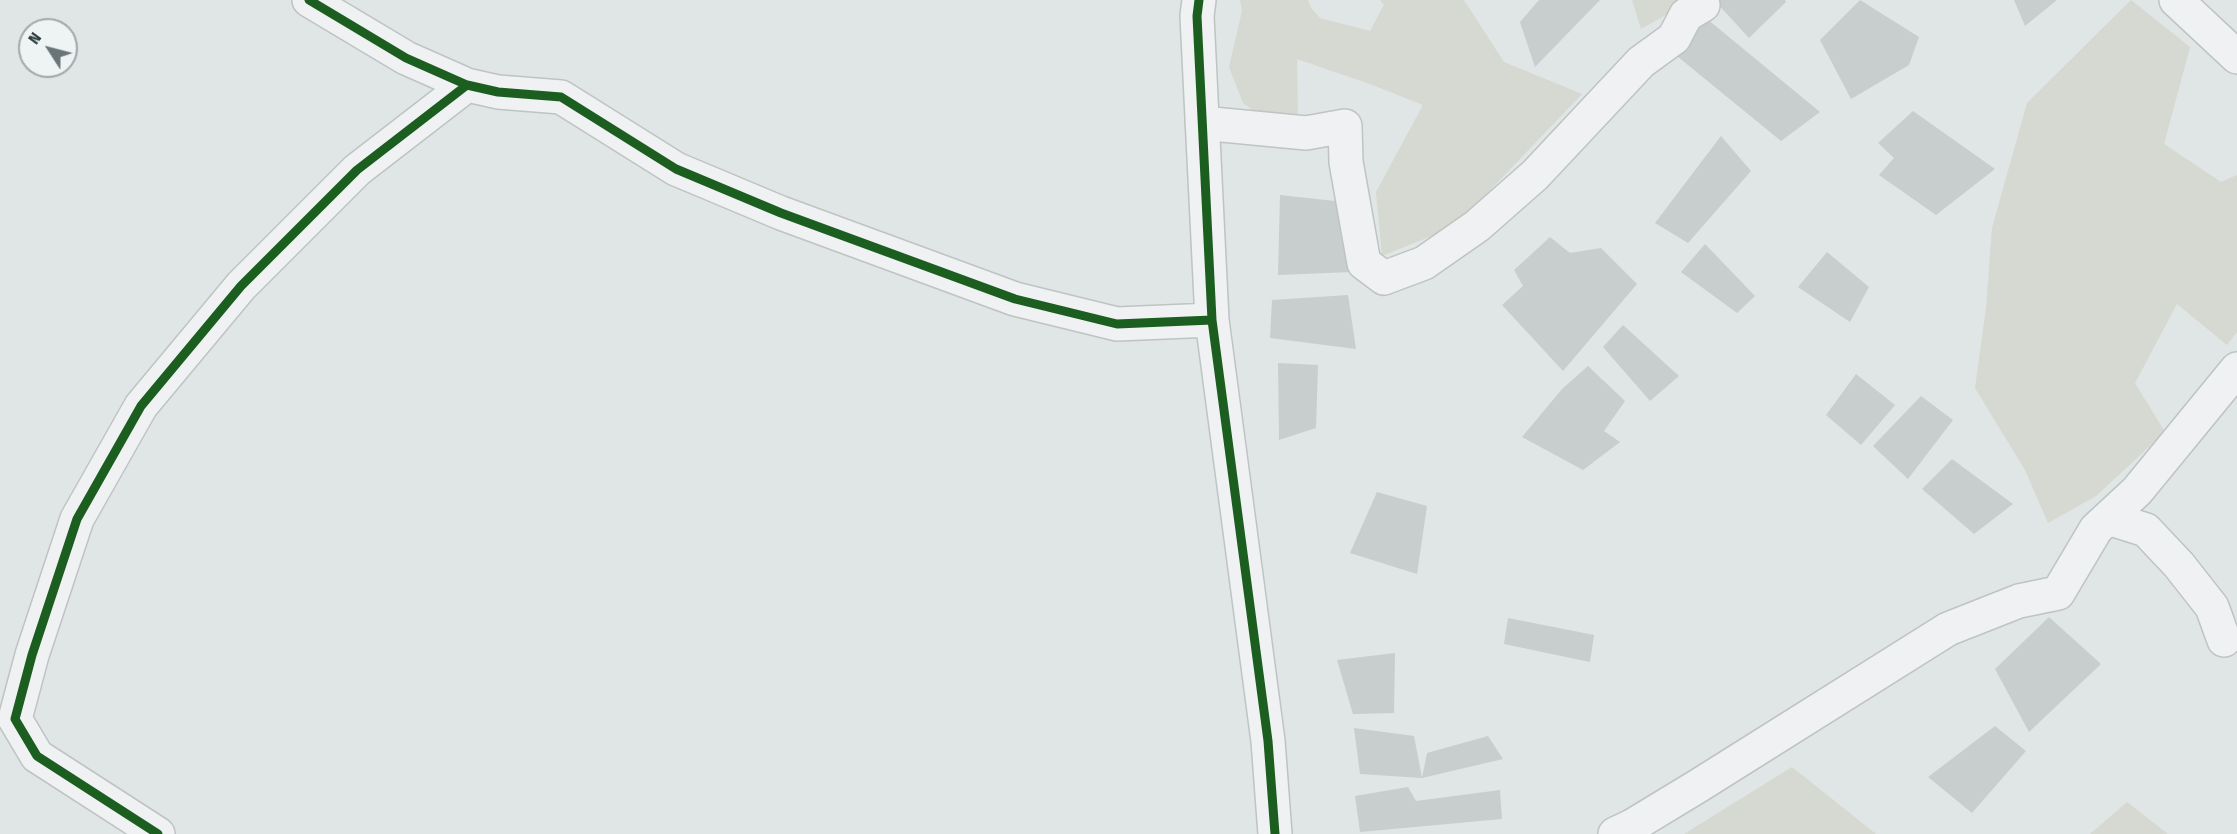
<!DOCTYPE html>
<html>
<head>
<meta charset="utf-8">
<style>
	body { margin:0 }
	#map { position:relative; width:2237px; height:834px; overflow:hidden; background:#e0e5e5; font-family:"Fira Sans Condensed",sans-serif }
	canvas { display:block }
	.north { position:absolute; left:18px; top:18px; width:60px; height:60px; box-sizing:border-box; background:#eef4f4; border:2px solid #9fa9aa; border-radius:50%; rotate:306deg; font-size:16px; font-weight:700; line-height:24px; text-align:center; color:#29393b }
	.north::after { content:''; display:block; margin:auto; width:21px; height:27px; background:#697576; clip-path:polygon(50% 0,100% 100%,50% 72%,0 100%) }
</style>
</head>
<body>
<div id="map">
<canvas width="2237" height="834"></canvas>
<div class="north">N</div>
</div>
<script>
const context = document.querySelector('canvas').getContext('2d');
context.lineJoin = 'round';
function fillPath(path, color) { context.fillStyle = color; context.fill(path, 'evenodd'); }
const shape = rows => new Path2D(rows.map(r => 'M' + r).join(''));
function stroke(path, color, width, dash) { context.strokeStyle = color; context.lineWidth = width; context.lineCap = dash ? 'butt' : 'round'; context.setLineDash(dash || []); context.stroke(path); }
fillPath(shape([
	[1240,0,1308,0,1311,8,1320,18,1370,31,1384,5,1380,0,1464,0,1504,62,1582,94,1456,226,1382,256,1376,192,1423,105,1370,84,1297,59,1298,123,1267,120,1243,103,1229,67,1242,11],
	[1632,0,1685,0,1678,8,1641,29],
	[2131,0,2190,47,2164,144,2221,182,2237,175,2237,332,2227,345,2177,304,2135,383,2165,432,2096,496,2048,523,2025,470,1975,388,1986,308,1992,228,2027,103],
	[1792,767,1876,834,1684,834],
	[2127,802,2168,834,2090,834]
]), '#d5d9d1');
fillPath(shape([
	[1539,0,1600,0,1535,67,1520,22],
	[1714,0,1785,0,1786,2,1749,38],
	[1860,0,1919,37,1909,65,1851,99,1820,40],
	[2014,0,2057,0,2025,26],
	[1701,14,1820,112,1781,141,1672,52],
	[1913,111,1995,169,1936,215,1879,175,1894,158,1878,143],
	[1721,136,1751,171,1688,243,1655,223],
	[1280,195,1344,202,1352,272,1278,275],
	[1550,237,1570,253,1601,248,1637,284,1563,371,1502,305,1523,286,1514,270],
	[1705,244,1755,296,1737,313,1681,272],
	[1827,252,1869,287,1850,322,1798,287],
	[1348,295,1356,349,1270,338,1272,300],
	[1623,325,1679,376,1650,401,1603,347],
	[1278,363,1318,365,1316,428,1279,440],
	[1588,366,1625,401,1604,431,1620,442,1583,470,1522,437,1562,389],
	[1856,374,1895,405,1861,445,1826,415],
	[1921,396,1953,420,1908,479,1873,446],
	[1952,459,2013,504,1974,534,1922,489],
	[1377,492,1427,506,1417,574,1350,553],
	[2049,617,2101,664,2029,732,1995,669],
	[1508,618,1594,635,1590,662,1504,644],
	[1395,653,1394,713,1353,714,1337,660],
	[1995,726,2026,751,1972,813,1928,777],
	[1354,728,1414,736,1422,778,1360,774],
	[1488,736,1503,759,1422,778,1427,753],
	[1408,787,1416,801,1500,790,1502,819,1360,832,1355,796]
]), '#c8cdcd');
const street = shape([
	[309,0,406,58,467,85,498,92,561,97,676,169,781,213,1015,299,1117,324,1212,320],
	[1199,0,1197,16,1212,320,1268,741,1275,834],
	[2176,0,2237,57],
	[1202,123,1306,133,1345,126,1346,162,1364,263,1384,278,1424,263,1477,226,1535,175,1641,62,1674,38,1686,15,1703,5],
	[2108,518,2146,530,2179,565,2212,607,2224,640],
	[158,834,37,756,15,719,32,655,77,519,141,406,241,286,357,170,467,85],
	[1615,834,1632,826,1698,786,1948,629,2019,601,2058,593,2096,529,2137,491,2237,369]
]);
stroke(street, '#bec3c3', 36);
stroke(street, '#eff1f2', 33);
stroke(shape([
	[309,0,406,58,467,85,498,92,561,97,676,169,781,213,1015,299,1117,324,1212,320],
	[1199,0,1197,16,1212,320,1268,741,1275,834],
	[158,834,37,756,15,719,32,655,77,519,141,406,241,286,357,170,467,85]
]), '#1b5e20', 9);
</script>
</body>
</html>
